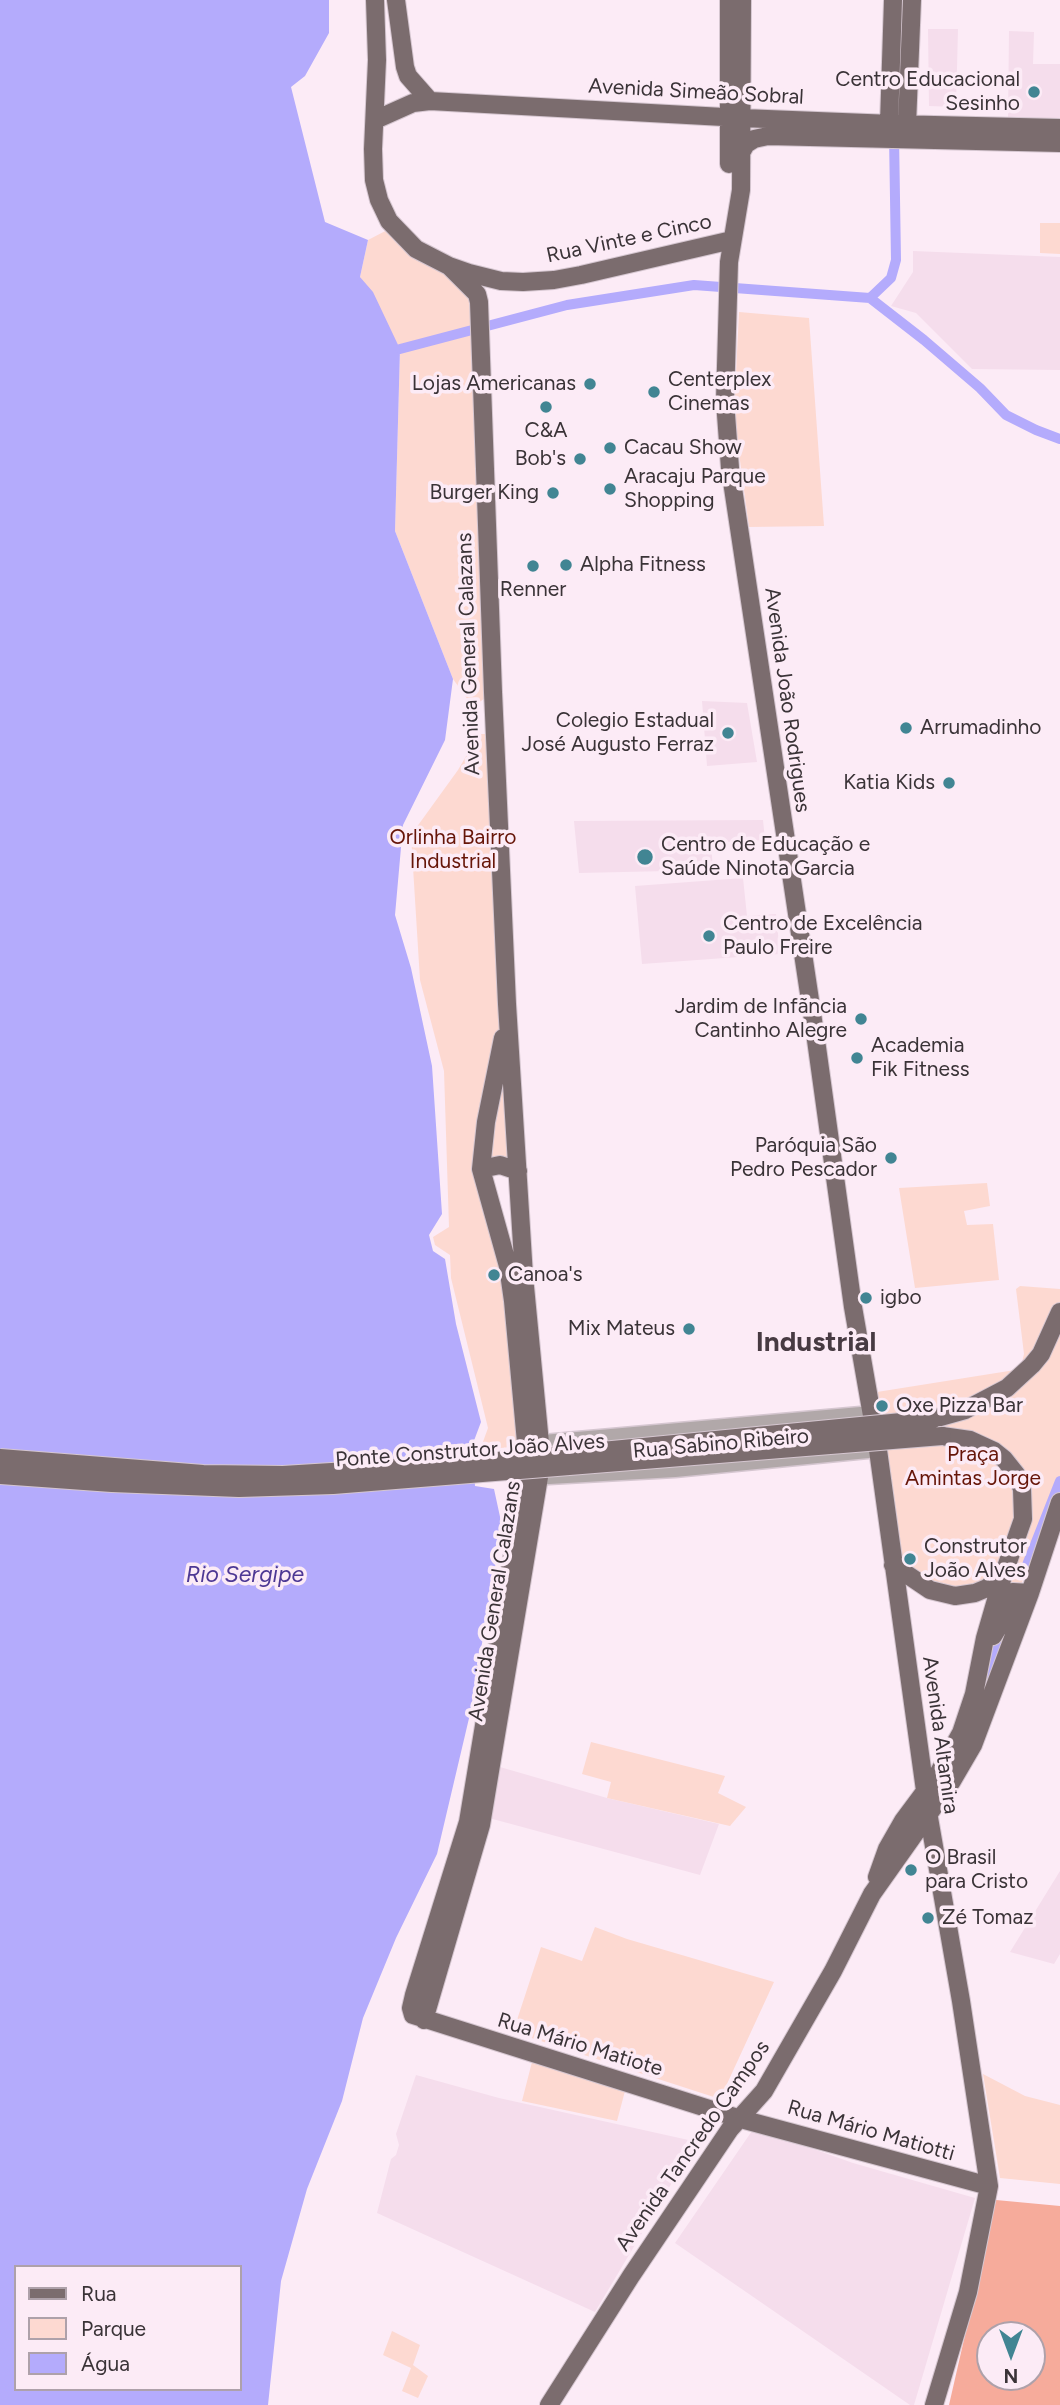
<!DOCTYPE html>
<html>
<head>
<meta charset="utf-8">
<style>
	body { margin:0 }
	#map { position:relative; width:1060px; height:2405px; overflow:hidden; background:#fcebf6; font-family:Figtree,sans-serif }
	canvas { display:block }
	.legend { position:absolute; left:14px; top:2265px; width:228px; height:126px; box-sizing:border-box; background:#fcebf6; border:2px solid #aea1aa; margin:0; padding:9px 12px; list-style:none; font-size:21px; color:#3a3337 }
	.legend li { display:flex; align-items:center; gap:14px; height:35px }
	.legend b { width:35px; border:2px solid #aea1aa }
	.north { position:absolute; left:976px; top:2321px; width:70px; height:70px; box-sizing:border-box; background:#fcebf6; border:2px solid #aea1aa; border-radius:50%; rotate:180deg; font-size:19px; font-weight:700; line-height:28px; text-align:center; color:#3a3337 }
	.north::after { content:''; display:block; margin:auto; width:24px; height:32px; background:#418593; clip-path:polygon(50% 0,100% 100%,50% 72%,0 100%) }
</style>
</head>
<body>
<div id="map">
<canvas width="1060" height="2405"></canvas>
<ul class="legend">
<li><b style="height:9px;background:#7b6c6e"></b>Rua</li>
<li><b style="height:19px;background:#fdd9d1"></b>Parque</li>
<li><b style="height:19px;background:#b4abfc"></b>Água</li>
</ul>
<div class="north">N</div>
</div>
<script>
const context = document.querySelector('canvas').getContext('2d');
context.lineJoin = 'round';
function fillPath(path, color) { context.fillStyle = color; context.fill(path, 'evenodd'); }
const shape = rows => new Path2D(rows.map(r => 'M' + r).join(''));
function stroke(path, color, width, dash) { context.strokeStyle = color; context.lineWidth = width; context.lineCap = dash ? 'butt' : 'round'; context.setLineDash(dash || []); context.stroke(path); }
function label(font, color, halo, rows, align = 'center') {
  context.font = font + ' Figtree,sans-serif'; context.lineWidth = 7; context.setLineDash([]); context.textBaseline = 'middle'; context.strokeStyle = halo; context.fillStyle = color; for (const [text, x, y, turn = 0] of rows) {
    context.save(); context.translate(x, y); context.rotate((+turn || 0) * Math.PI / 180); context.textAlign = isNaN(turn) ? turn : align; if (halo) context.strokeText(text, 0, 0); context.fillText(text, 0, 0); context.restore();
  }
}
fillPath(shape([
	[928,29,958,29,956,107,929,106],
	[1009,31,1034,32,1033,64,1060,64,1060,121,1008,120],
	[913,251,1060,257,1060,370,972,369,916,313,891,306,913,272],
	[702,701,747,703,757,762,707,766],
	[763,820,765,840,711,843,713,870,579,873,574,821],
	[743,878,747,916,776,914,780,954,642,964,635,886],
	[500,1767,607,1798,719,1824,700,1875,489,1818],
	[1060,1871,1060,1954,1054,1964,1010,1952],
	[416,2075,499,2098,693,2141,670,2186,595,2312,377,2213,391,2159,396,2155,399,2145,396,2134],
	[754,2128,853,2163,975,2198,914,2405,910,2405,675,2243]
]), '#f5ddec');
fillPath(shape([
	[1040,223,1060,223,1060,254,1040,253],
	[393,227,477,294,493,692,473,707,453,679,395,531,400,349,360,277,368,240],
	[739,312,809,318,824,526,749,527,734,416],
	[479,734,488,734,504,1037,474,1171,483,1213,501,1246,521,1446,480,1450,488,1428,451,1278,450,1255,435,1245,433,1237,449,1227,444,1071,420,980,411,835,458,770],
	[503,1089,508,1163,486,1161,495,1104],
	[987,1183,990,1206,964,1211,967,1225,993,1224,999,1280,915,1288,899,1188],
	[1020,1286,1060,1289,1060,1481,1057,1493,1015,1600,968,1590,935,1589,899,1562,877,1392,1015,1370,1022,1362,1024,1354,1016,1289],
	[591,1742,725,1776,718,1793,746,1807,730,1826,607,1798,611,1782,582,1774],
	[595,1927,627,1939,774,1982,720,2099,513,2032,541,1947,582,1961],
	[532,2062,625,2091,617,2121,522,2101],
	[983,2074,1025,2096,1060,2105,1060,2184,1000,2178],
	[392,2331,420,2345,413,2365,428,2376,418,2398,402,2391,411,2368,383,2355]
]), '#fdd9d1');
fillPath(shape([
	[996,2200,1060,2206,1060,2405,949,2405],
	[990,2335,1032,2335,1032,2377,990,2377]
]), '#f6ab9b');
fillPath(shape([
	[0,0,329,0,329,33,305,76,291,87,325,222,368,240,360,277,373,292,400,349,395,531,453,679,445,740,403,825,395,915,411,968,432,1066,442,1214,429,1235,433,1251,445,1259,456,1324,481,1422,472,1446,475,1486,494,1489,502,1526,470,1714,437,1854,396,1938,363,2018,342,2101,307,2189,281,2281,268,2405,0,2405],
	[16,2267,240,2267,240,2389,16,2389]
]), '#b4abfc');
stroke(shape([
	[870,298,891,278,896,260,894,136],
	[400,349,567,305,694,285,870,298,924,340,980,388,1006,415,1036,430,1060,439],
	[1023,1575,1060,1481],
	[980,1698,1005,1627]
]), '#b4abfc', 10);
const minor = shape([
	[532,1443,872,1413],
	[531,1478,675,1470,878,1450]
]);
const major = shape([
	[375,0,377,60,373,149,374,180,379,200,389,221,416,249,449,266,469,273,501,281,523,282,554,280,581,275,732,240],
	[396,0,405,67,408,76,430,101],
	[729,0,729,164],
	[742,0,741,190,729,262,725,401,730,468,816,1040,853,1307,878,1450,928,1812,961,2001,989,2186,968,2292,934,2405],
	[375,120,413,103,430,101,742,118,892,124,1060,128],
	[889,124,893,0],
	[907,125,912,0],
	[741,153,746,144,754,139,768,136,1060,143],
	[503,1038,486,1122,481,1169,508,1266,513,1301,526,1442,525,1479,468,1822,414,1995,411,2008,413,2015,741,2119,989,2186],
	[481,1169,500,1165,518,1171],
	[933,1419,965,1410,1007,1388,1032,1365,1041,1354,1060,1312],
	[893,1565,930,1590,955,1596,975,1593,987,1588,1003,1576],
	[993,1636,1001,1623,1013,1592,1030,1593],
	[877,1877,887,1849,903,1821,938,1774,961,1733,974,1694,985,1638,1003,1576,1023,1519,1022,1489,1016,1474,1004,1459,994,1451,970,1440,942,1436],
	[424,2020,481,1825,539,1477,540,1443,524,1276,507,1004,493,692,479,302,477,294,449,266],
	[549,2405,631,2276,730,2129,764,2091,833,1971,872,1894,952,1781,973,1745,1030,1593,1060,1502]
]);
stroke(minor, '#d5c6d0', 17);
stroke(major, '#d5c6d0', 20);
stroke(minor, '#b1a8a9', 14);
stroke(major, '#7b6c6e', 18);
const majorBridge = shape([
	[0,1458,203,1474,283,1475,478,1463,933,1419],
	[0,1475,112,1483,239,1488,333,1485,942,1436]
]);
stroke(majorBridge, '#d5c6d0', 20, []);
stroke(majorBridge, '#7b6c6e', 18);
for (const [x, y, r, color] of [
	[1034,92,7,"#418593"],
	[590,384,7,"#418593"],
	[654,392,7,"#418593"],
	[546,407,7,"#418593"],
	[610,448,7,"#418593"],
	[580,459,7,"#418593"],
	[610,489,7,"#418593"],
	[553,493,7,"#418593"],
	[566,565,7,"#418593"],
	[533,566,7,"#418593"],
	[906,728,7,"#418593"],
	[728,733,7,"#418593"],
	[949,783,7,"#418593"],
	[645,857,9,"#418593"],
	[709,936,7,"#418593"],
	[861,1019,7,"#418593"],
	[857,1058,7,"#418593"],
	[891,1158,7,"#418593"],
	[494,1275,7,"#418593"],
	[866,1298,7,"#418593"],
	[689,1329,7,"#418593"],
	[882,1406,7,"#418593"],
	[910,1559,7,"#418593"],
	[911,1870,7,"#418593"],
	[928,1918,7,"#418593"]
]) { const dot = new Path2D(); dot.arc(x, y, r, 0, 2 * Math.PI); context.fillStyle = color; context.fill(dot); stroke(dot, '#fcebf6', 2.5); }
label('21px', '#3a3337', '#fcebf6', [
	["Centro Educacional",1020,80,"right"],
	["Sesinho",1020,104,"right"],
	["Centerplex",668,380],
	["Cinemas",668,404],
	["Lojas Americanas",576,384,"right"],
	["C&A",546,431,"center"],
	["Cacau Show",624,448],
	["Bob's",566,459,"right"],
	["Aracaju Parque",624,477],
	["Shopping",624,501],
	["Burger King",539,493,"right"],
	["Alpha Fitness",580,565],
	["Renner",533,590,"center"],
	["Colegio Estadual",714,721,"right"],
	["José Augusto Ferraz",714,745,"right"],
	["Arrumadinho",920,728],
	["Katia Kids",935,783,"right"],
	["Centro de Educação e",661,845],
	["Saúde Ninota Garcia",661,869],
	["Centro de Excelência",723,924],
	["Paulo Freire",723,948],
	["Jardim de Infãncia",847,1007,"right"],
	["Cantinho Alegre",847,1031,"right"],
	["Academia",871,1046],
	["Fik Fitness",871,1070],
	["Paróquia São",877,1146,"right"],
	["Pedro Pescador",877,1170,"right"],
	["Canoa's",508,1275],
	["igbo",880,1298],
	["Mix Mateus",675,1329,"right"],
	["Oxe Pizza Bar",896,1406],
	["Construtor",924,1547],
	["João Alves",924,1571],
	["O Brasil",925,1858],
	["para Cristo",925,1882],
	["Zé Tomaz",942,1918]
], 'left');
label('21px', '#3a3337', '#fcebf6', [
	["Avenida Simeão Sobral",696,92,3],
	["Rua Vinte e Cinco",629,239,-12],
	["Avenida General Calazans",469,654,-92],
	["Avenida João Rodrigues",787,700,82],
	["Rua Sabino Ribeiro",721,1444,-5],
	["Ponte Construtor João Alves",470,1451,-4],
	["Avenida General Calazans",495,1601,-81],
	["Avenida Altamira",940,1735,82],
	["Rua Mário Matiote",580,2045,17],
	["Rua Mário Matiotti",871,2131,16],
	["Avenida Tancredo Campos",693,2146,-55]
]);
label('21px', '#661508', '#fcebf6', [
	["Orlinha Bairro",453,838],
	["Industrial",453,862],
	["Praça",973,1455],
	["Amintas Jorge",973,1479]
]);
label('italic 23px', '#4d3894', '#fcebf6', [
	["Rio Sergipe",245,1575]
]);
label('bold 28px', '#473a42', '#fcebf6', [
	["Industrial",816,1343]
]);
</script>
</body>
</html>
